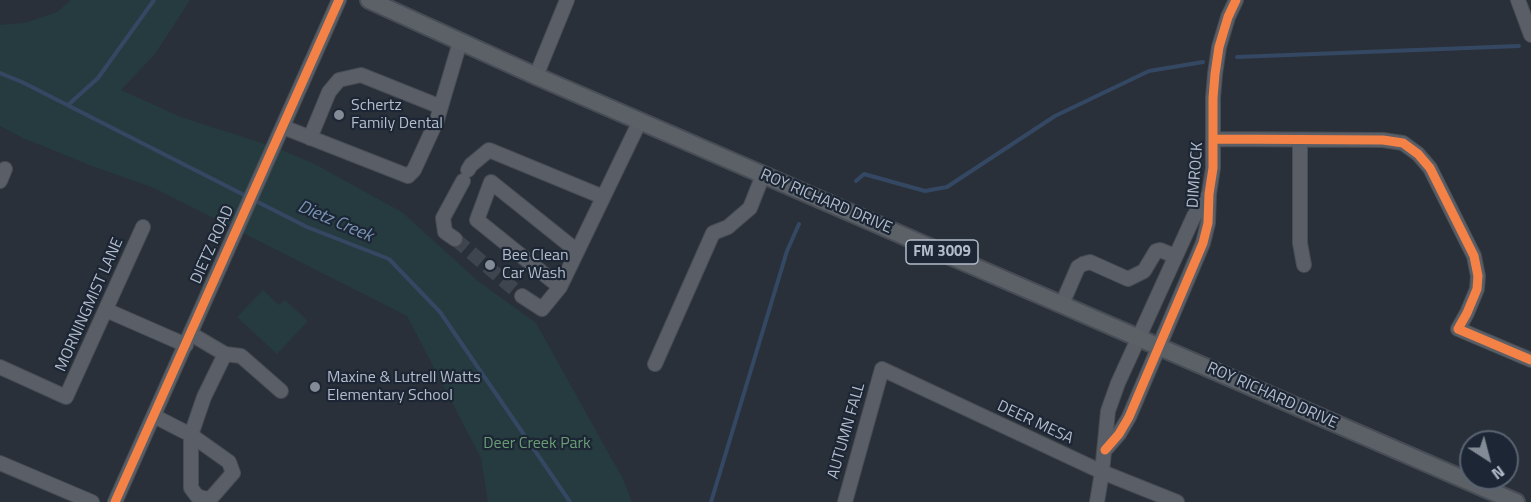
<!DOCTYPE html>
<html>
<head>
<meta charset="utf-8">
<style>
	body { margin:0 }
	#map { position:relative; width:1531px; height:502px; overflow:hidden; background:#293039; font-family:"Titillium Web",sans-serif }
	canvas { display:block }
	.north { position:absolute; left:1459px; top:430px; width:60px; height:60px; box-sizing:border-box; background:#1c2634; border:2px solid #586270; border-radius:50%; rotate:144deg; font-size:16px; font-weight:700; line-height:24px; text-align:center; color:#b3bcca }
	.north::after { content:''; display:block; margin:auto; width:21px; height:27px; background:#838b97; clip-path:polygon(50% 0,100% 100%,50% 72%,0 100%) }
</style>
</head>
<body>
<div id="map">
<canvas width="1531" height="502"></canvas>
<div class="north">N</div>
</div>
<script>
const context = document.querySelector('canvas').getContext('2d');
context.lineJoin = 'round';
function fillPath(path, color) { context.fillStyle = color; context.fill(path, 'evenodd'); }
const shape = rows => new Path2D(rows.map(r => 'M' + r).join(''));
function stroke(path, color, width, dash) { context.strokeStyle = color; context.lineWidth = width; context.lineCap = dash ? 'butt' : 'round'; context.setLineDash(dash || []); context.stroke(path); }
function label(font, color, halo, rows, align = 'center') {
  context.font = font + ' "Titillium Web",sans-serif'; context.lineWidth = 4.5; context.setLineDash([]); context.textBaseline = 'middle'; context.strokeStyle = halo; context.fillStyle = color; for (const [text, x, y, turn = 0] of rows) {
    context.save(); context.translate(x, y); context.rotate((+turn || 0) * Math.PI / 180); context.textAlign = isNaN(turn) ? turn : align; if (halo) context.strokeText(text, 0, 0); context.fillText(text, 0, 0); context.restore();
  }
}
fillPath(shape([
	[71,0,190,0,155,54,121,90,181,117,274,147,311,162,402,212,478,281,536,323,623,479,632,502,488,502,481,458,407,316,154,188,92,166,23,138,0,126,0,25,24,23,57,12],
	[263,290,279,305,285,300,308,321,277,354,237,317]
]), '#263b3f');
stroke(shape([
	[1237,57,1519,46],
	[0,73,22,82,307,227,389,259,440,312,570,502],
	[68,105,98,78,154,0],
	[856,181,864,174,925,191,947,187,1055,116,1149,71,1203,62],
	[711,502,787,251,799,224]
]), '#344863', 4);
stroke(shape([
	[455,239,522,296]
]), '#3e454f', 14, [14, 7]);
const minor = shape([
	[1518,0,1531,35],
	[536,76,567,0],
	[283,127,408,176,414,170,437,120,460,42],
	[310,138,329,92,339,80,361,75,441,107],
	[1213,139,1383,140,1403,143,1418,154,1430,168,1474,256,1478,276,1477,289,1467,313,1458,329,1531,360],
	[1300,141,1300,243,1304,265],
	[468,170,471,165,489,150,603,197],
	[0,181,5,169],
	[455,239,445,232,443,218,463,181],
	[560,287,477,220,491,182,577,251],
	[522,296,542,309,560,287,640,121],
	[1062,304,1078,267,1083,264,1090,262,1128,279,1144,271,1156,251,1160,250,1175,256],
	[106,310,186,345],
	[191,334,225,354],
	[655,364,713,233,728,227,750,208,763,175],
	[0,367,66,397,143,227],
	[154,416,191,435,191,488,197,496,206,499,212,497,233,473,229,462,191,435,204,397,225,354,241,356,281,391],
	[1105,450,1119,434,1129,417,1203,243,1208,223,1209,194,1213,168,1213,98,1215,74,1219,47,1228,17,1236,0],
	[0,463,92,502],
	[115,502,339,0],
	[845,502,882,369,1102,472,1177,502],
	[1097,502,1102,472,1108,411,1118,383,1194,216,1209,194]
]);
const major = shape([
	[369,0,536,76,1516,502]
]);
stroke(minor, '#484c53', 16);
stroke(major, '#474c55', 20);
stroke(minor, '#5a5e66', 14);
stroke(major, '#5c6168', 16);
stroke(shape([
	[1213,139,1383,140,1403,143,1418,154,1430,168,1474,256,1478,276,1477,289,1467,313,1458,329,1531,360],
	[1105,450,1119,434,1129,417,1203,243,1208,223,1209,194,1213,168,1213,98,1215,74,1219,47,1228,17,1236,0],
	[115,502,339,0]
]), '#f48246', 9);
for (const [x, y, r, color] of [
	[339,115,6,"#838b97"],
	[490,265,6,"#838b97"],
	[315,387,6,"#838b97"]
]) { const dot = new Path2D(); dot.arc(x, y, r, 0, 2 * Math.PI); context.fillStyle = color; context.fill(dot); stroke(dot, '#1c2634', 2); }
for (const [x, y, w] of [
	[942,252,72]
]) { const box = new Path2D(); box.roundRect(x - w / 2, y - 12, w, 24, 4.5); context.fillStyle = '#1c2634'; context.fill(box); stroke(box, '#b3bcca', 1.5); }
label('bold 15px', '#b3bcca', null, [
	["FM 3009",942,252]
]);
label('16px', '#b3bcca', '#1c2634', [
	["Schertz",351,106],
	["Family Dental",351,124],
	["Bee Clean",502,256],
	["Car Wash",502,274],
	["Maxine & Lutrell Watts",327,378],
	["Elementary School",327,396]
], 'left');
label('16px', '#b3bcca', '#1c2634', [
	["DIMROCK",1196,175,-86],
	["ROY RICHARD DRIVE",826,202,23],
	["DIETZ ROAD",213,245,-66],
	["MORNINGMIST LANE",90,305,-66],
	["ROY RICHARD DRIVE",1272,396,24],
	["DEER MESA",1035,423,25],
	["AUTUMN FALL",847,431,-74]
]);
label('16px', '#699c74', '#1c2634', [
	["Deer Creek Park",537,444]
]);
label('italic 18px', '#7992b3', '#1c2634', [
	["Dietz Creek",335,222,23]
]);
</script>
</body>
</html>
